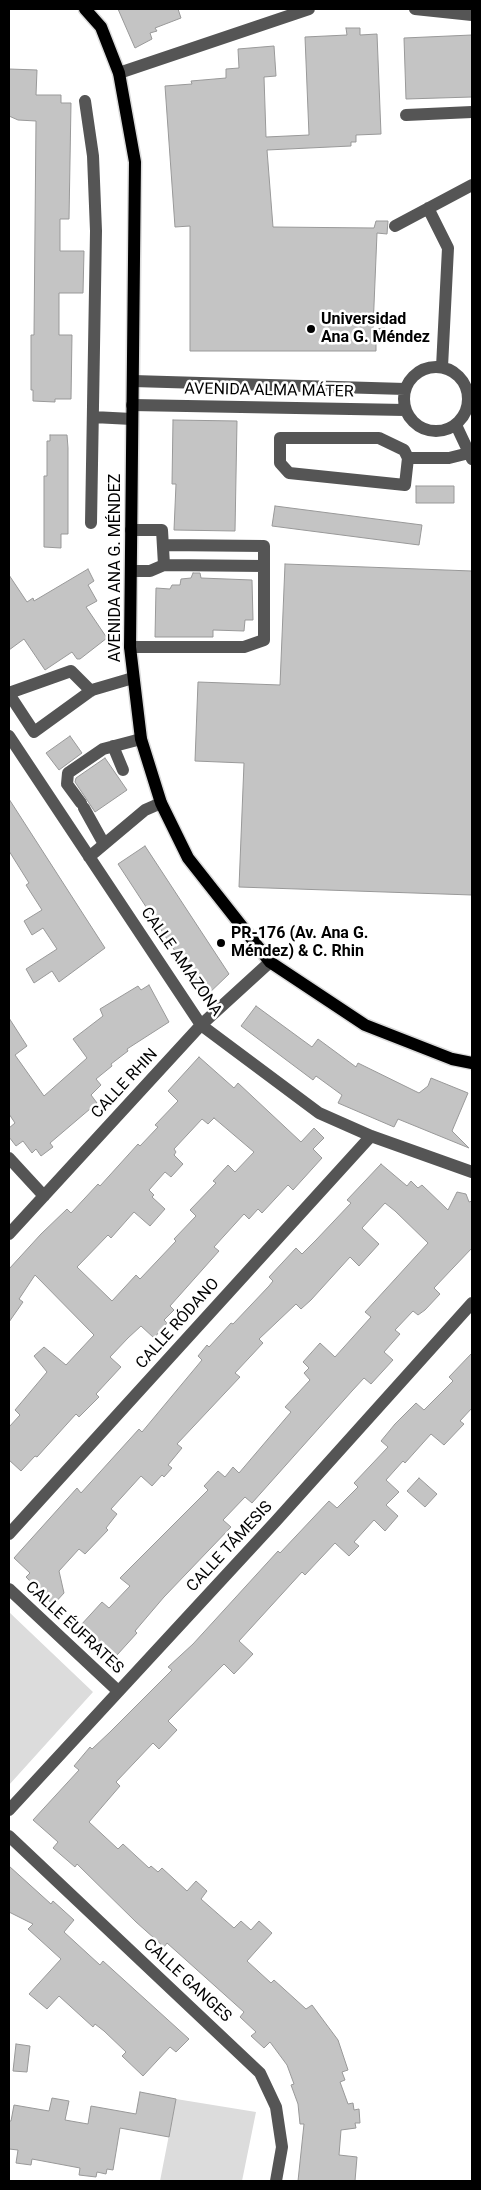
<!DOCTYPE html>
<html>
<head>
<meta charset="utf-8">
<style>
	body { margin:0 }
	#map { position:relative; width:481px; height:2190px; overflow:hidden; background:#fff; font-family:Roboto,sans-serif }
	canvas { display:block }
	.frame { position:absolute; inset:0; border:10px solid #000; pointer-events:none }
</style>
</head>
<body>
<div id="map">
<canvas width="481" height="2190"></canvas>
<div class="frame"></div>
</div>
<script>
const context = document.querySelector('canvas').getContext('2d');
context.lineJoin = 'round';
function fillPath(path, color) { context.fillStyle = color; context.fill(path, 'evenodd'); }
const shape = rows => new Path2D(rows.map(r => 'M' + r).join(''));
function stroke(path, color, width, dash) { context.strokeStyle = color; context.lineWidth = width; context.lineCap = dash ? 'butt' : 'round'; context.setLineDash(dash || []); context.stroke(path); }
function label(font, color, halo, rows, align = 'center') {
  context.font = font + ' Roboto,sans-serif'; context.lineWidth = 5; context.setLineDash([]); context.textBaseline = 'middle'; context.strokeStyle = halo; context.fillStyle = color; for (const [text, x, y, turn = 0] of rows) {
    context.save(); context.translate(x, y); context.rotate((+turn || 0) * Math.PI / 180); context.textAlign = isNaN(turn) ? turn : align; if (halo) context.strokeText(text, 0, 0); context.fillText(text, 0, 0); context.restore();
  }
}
fillPath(shape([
	[9,1612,93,1692,9,1785],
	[176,2099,256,2112,242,2181,160,2181]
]), '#dcdcdc');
const building = shape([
	[118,9,178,9,181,18,155,28,157,31,150,33,152,39,135,48,118,9],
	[346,28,360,28,360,35,377,34,381,134,356,135,356,142,351,142,351,146,267,150,273,227,374,228,376,221,388,221,387,234,377,233,373,329,385,328,385,343,376,342,376,351,190,351,190,226,175,227,165,86,192,84,191,81,226,78,226,69,239,68,238,49,274,46,276,76,264,77,266,137,309,135,305,37,347,35,346,28],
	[472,35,472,97,406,99,404,38,472,35],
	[9,69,37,70,36,95,61,95,61,103,71,103,69,219,60,219,60,251,84,251,83,293,59,293,59,335,72,335,71,399,55,399,55,402,33,401,33,390,31,390,31,335,34,335,36,121,18,120,9,116,9,69],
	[173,420,237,421,235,531,174,530,176,484,172,484,173,420],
	[50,435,67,435,68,448,68,534,61,534,61,548,44,547,44,476,47,476,47,441,50,441,50,435],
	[416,486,454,486,454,503,416,503,416,486],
	[275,506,422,525,419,545,272,526,275,506],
	[285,564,472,571,472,895,239,887,244,763,195,761,198,682,280,685,285,564],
	[88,569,94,581,88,585,97,601,86,607,107,638,80,659,77,659,72,652,45,670,24,639,9,650,9,575,27,602,33,598,34,601,88,569],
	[193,573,200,573,201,578,252,580,253,620,245,620,244,631,213,630,213,637,155,637,156,588,170,589,172,585,180,585,181,579,191,578,193,573],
	[70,736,82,753,59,770,46,753,70,736],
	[105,758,127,790,95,812,75,782,76,778,105,758],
	[9,799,105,948,59,982,52,971,34,983,26,969,57,949,43,928,32,935,24,921,42,910,26,885,29,883,9,851,9,799],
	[145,846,229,974,205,997,118,864,145,846],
	[149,985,169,1022,127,1049,128,1051,111,1064,112,1066,96,1079,101,1085,91,1095,97,1103,50,1143,53,1147,41,1156,36,1149,32,1153,23,1141,16,1146,9,1137,9,1128,15,1123,9,1114,9,1018,27,1046,15,1055,44,1096,87,1058,73,1039,103,1016,100,1009,138,986,141,990,149,985],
	[256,1006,312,1047,318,1039,356,1067,358,1063,419,1093,428,1086,431,1078,468,1093,452,1131,469,1148,398,1119,394,1127,338,1103,342,1095,316,1076,313,1080,241,1026,256,1006],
	[199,1057,234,1088,238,1083,301,1142,314,1128,324,1138,313,1149,322,1158,293,1190,288,1185,262,1213,258,1209,249,1219,244,1214,214,1247,219,1251,170,1306,174,1310,164,1320,167,1323,154,1338,141,1326,128,1338,110,1357,121,1367,96,1394,99,1397,79,1417,76,1414,37,1457,35,1456,21,1471,9,1460,9,1427,20,1415,15,1410,47,1372,34,1356,44,1347,66,1365,94,1335,35,1275,19,1299,23,1302,9,1322,9,1269,41,1234,67,1209,71,1213,98,1184,100,1186,138,1144,140,1146,158,1127,155,1125,178,1101,168,1091,199,1057],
	[214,1118,254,1152,235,1172,228,1165,213,1181,216,1183,190,1210,196,1216,174,1239,176,1241,140,1279,136,1275,112,1301,77,1267,108,1235,111,1238,134,1212,150,1226,165,1209,152,1197,154,1195,149,1190,165,1172,171,1177,183,1164,174,1155,176,1152,174,1149,202,1119,208,1124,214,1118],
	[381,1164,407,1186,411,1181,418,1188,422,1185,448,1210,457,1192,466,1194,469,1202,472,1201,472,1248,434,1288,440,1294,425,1310,418,1315,413,1311,395,1330,400,1334,384,1352,393,1360,371,1384,364,1378,352,1391,252,1503,245,1497,223,1520,231,1527,164,1597,135,1631,137,1633,117,1655,114,1653,112,1655,80,1626,102,1602,109,1608,130,1586,120,1578,208,1490,204,1486,218,1471,225,1477,233,1467,239,1473,291,1412,285,1407,310,1380,304,1373,309,1368,303,1362,320,1343,335,1357,371,1317,365,1312,428,1243,395,1211,385,1203,362,1228,379,1244,359,1266,350,1257,311,1300,301,1309,296,1304,259,1339,263,1343,235,1373,240,1377,177,1444,182,1448,168,1465,172,1468,164,1477,162,1475,152,1486,141,1476,111,1509,117,1514,106,1528,108,1530,85,1554,79,1549,59,1571,64,1593,53,1605,26,1577,30,1573,14,1558,77,1488,81,1493,139,1429,142,1432,202,1360,198,1356,207,1345,209,1347,231,1323,233,1324,269,1286,273,1281,269,1277,296,1248,302,1254,316,1240,351,1203,347,1200,381,1164],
	[472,1353,472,1408,460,1421,464,1424,444,1445,431,1434,405,1463,403,1461,386,1480,399,1492,386,1505,398,1516,385,1531,374,1520,354,1542,359,1546,349,1556,335,1543,305,1575,302,1572,239,1641,253,1654,234,1674,224,1664,168,1721,177,1730,159,1749,153,1743,116,1782,120,1786,89,1822,118,1849,123,1844,149,1868,151,1866,158,1872,162,1868,187,1891,196,1881,207,1891,201,1899,234,1928,241,1921,251,1930,259,1921,272,1933,247,1961,271,1983,274,1980,306,2009,312,2005,338,2040,348,2070,342,2072,345,2080,340,2082,348,2104,353,2103,354,2110,359,2109,360,2123,355,2123,356,2128,341,2130,339,2155,357,2157,355,2181,298,2181,304,2124,300,2124,298,2104,291,2085,294,2084,287,2065,270,2042,264,2048,251,2036,256,2032,240,2017,244,2012,167,1943,164,1947,136,1922,77,1864,75,1867,53,1848,58,1842,33,1820,79,1770,74,1766,90,1747,92,1749,110,1732,172,1670,168,1667,193,1644,278,1551,280,1553,329,1501,337,1508,358,1487,354,1483,388,1447,381,1441,395,1424,416,1403,424,1410,453,1381,449,1377,472,1353],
	[419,1478,437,1494,425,1507,407,1491,419,1478],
	[9,1866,51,1904,53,1901,74,1920,64,1932,100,1965,103,1961,189,2039,176,2052,170,2047,143,2076,122,2056,126,2052,104,2031,95,2024,93,2027,59,1996,47,2009,29,1994,61,1959,28,1929,33,1924,9,1912,9,1866],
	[16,2044,30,2046,27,2072,13,2071,16,2044],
	[140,2092,176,2099,169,2137,120,2128,113,2170,107,2169,106,2174,97,2172,96,2177,79,2175,80,2168,32,2159,31,2165,16,2163,18,2150,9,2149,9,2121,11,2121,14,2105,49,2111,52,2098,69,2101,65,2120,88,2124,91,2106,136,2114,140,2092]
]);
fillPath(building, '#c4c4c4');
stroke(building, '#999', 1);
const major = shape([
	[85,9,101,27,119,73,135,162,130,647,141,739,161,803,188,858,270,962,365,1025,452,1059,472,1063]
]);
stroke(major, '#dbdbdb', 15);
stroke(shape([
	[415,9,472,15],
	[119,73,309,9],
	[85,101,93,156,96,231,91,523],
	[406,115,472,112],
	[428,208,448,248,442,367],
	[395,226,472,185],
	'404 399a32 32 0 1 1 64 0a32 32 0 1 1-64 0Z',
	[133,381,405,389],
	[132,405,405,410],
	[93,417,132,419],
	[456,425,472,459],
	[280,438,379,438,404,450,408,458,405,485,289,473,280,463,280,438],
	[408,458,449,458,469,453],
	[131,530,162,530,164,565],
	[131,571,150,571,164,565,264,566],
	[130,647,244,647,264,640,264,546,164,545],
	[9,693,71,671,91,691],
	[9,694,34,732,92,690,133,678],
	[9,736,201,1025,319,1113,371,1136,472,1172],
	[113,746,123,770],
	[81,803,67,784,68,773,103,749,141,739],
	[84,808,104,844],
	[89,857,145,810,161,803],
	[9,1158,44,1196],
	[9,1234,201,1025,270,962],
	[9,1534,371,1136],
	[9,1589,118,1691],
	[9,1810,276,1521,472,1303],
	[9,1836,260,2073,276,2107,282,2147,276,2181]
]), '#555', 12);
stroke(major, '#000', 12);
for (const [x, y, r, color] of [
	[311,329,5,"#000"],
	[221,943,5,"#000"]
]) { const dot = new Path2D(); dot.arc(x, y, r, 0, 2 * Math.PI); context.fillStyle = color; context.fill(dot); stroke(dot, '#fff', 2); }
label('bold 16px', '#000', '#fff', [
	["Universidad",321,320],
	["Ana G. Méndez",321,338],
	["PR-176 (Av. Ana G.",231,934],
	["Méndez) & C. Rhin",231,952]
], 'left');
label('16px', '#000', '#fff', [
	["AVENIDA ALMA MÁTER",269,391,1],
	["AVENIDA ANA G. MÉNDEZ",116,568,-90],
	["CALLE AMAZONA",181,962,55],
	["CALLE RHIN",125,1084,-47],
	["CALLE RÓDANO",178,1324,-48],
	["CALLE TÁMESIS",230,1547,-47],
	["CALLE ÉUFRATES",74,1628,43],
	["CALLE GANGES",187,1981,43]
]);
</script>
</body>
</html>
